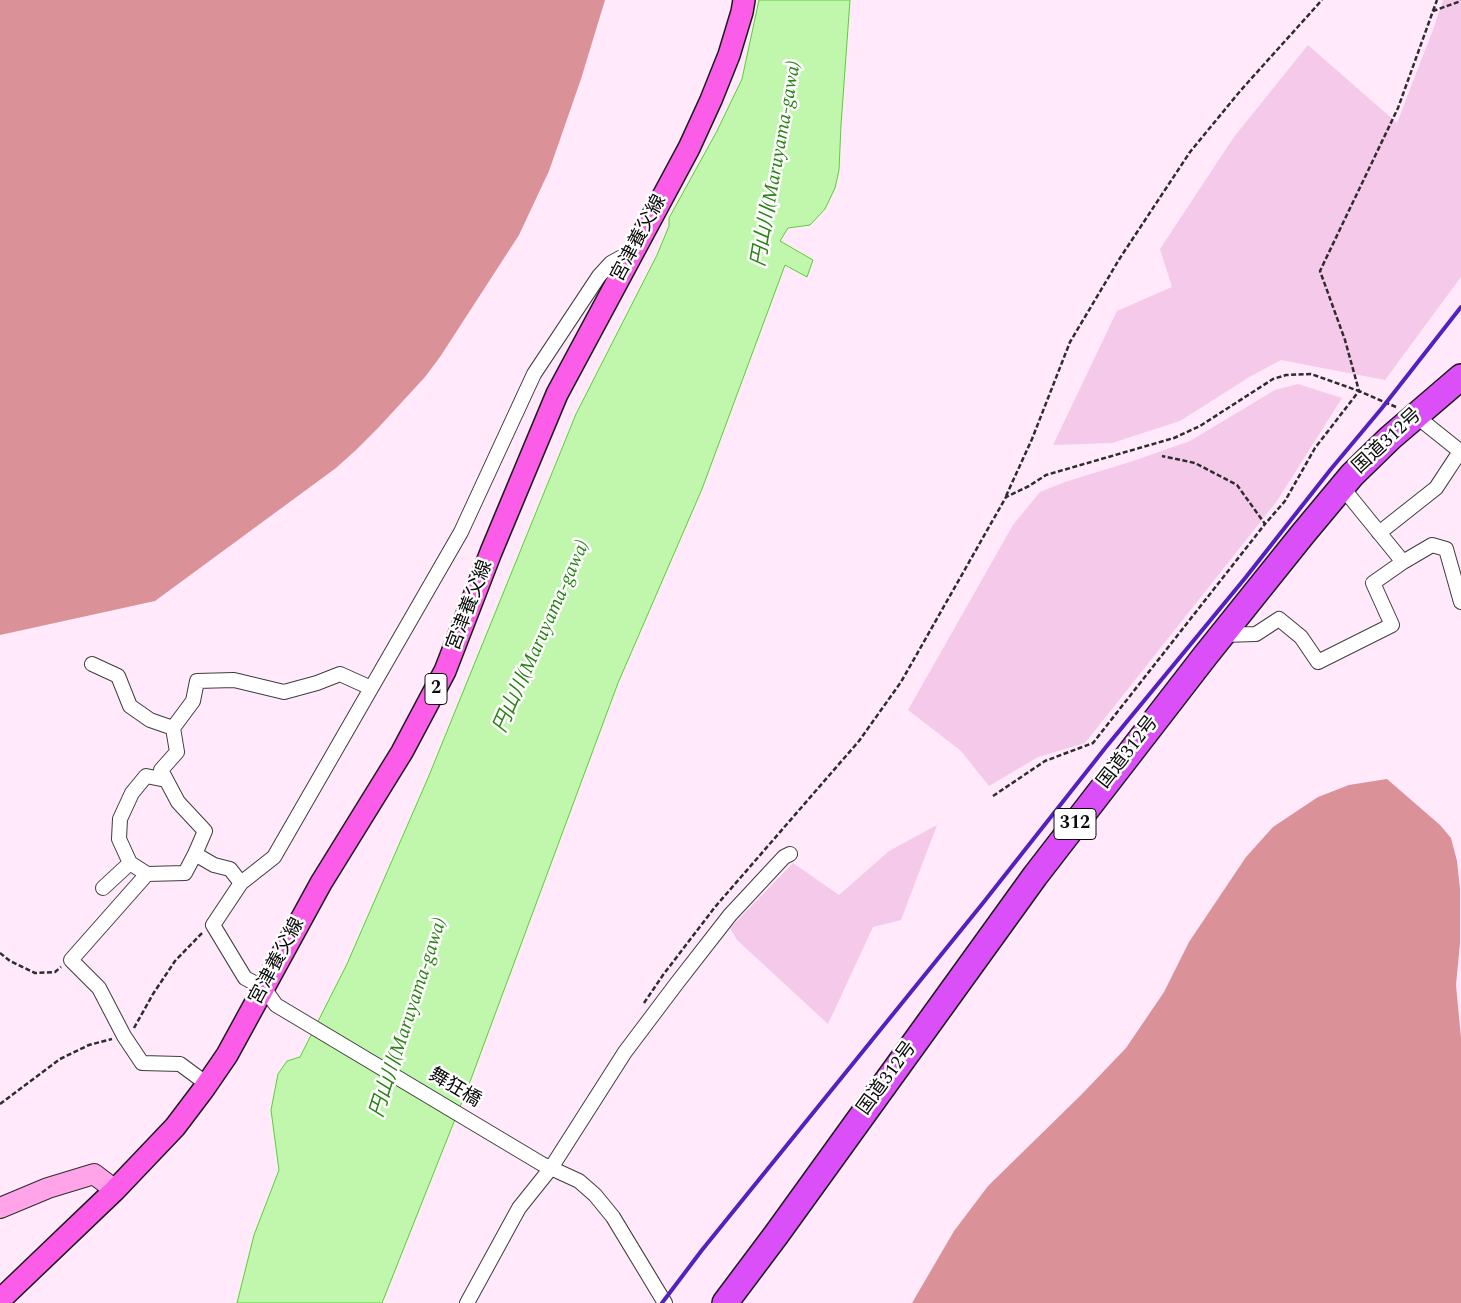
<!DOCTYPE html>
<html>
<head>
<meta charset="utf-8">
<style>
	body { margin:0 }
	canvas { display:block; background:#ffe9fb }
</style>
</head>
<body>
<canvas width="1461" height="1303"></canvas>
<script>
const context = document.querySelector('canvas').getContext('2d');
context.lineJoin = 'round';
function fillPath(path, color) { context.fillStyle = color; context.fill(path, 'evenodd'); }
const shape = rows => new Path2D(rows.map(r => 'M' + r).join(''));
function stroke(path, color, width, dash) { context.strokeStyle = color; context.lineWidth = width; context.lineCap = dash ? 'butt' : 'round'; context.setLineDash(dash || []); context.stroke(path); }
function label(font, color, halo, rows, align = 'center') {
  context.font = font + ' Spectral,"Noto Sans JP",serif'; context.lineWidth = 5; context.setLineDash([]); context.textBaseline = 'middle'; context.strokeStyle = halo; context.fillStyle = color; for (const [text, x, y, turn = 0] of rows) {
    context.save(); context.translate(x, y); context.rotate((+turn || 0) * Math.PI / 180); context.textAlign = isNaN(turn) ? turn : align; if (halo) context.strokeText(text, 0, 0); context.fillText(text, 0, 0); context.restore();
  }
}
fillPath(shape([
	[1443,0,1461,0,1461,277,1385,380,1281,360,1251,376,1180,421,1112,443,1053,445,1117,311,1172,287,1160,249,1234,137,1308,45,1397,123,1434,27],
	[1298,384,1342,398,1277,501,1085,743,1038,757,989,786,961,751,908,710,1013,525,1040,492,1065,482,1133,461,1190,441,1275,390],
	[937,825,901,920,873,927,828,1024,737,940,730,928,793,863,839,895,889,851]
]), '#f5c9e9');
fillPath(shape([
	[0,0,605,0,581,79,549,171,519,235,440,357,425,377,379,427,356,450,336,468,155,601,0,635],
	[1387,779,1440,825,1451,838,1457,861,1460,889,1460,943,1456,985,1461,1038,1461,1303,912,1303,954,1231,988,1186,1081,1095,1126,1048,1164,992,1189,942,1246,857,1273,827,1318,797,1349,785]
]), '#da9298');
const water = shape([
	[759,0,850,0,841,125,839,170,835,188,825,209,810,225,788,228,780,241,813,260,807,277,785,265,702,489,618,683,471,1079,382,1303,237,1303,254,1235,279,1170,271,1110,278,1074,287,1061,300,1057,347,964,428,778,576,414,657,255,669,226,669,218,717,131,742,79,759,0]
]);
fillPath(water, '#c0f7ad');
stroke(water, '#58d032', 1);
const street = shape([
	[633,251,611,263,599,276,534,374,461,532,274,857,241,883,213,925,245,978,264,988,276,1005,542,1164,579,1181,595,1195,613,1217,665,1303],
	[1416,416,1461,452],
	[1342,487,1403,562,1432,545,1446,549,1461,602],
	[1379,533,1436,488,1461,450],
	[1222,635,1256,634,1279,619,1301,637,1318,662,1392,625,1373,583,1403,562],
	[92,664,118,676,130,706,150,720,173,728],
	[195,854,205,831,178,802,161,770,177,752,173,728,193,701,197,681,234,680,284,692,317,683,340,674,371,688],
	[147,874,130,863,119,839,120,819,132,793,146,776,166,780],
	[103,888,130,863],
	[207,1084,180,1064,142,1063,124,1036,99,988,71,960,147,874,185,873,195,854,214,865,230,869,241,883],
	[467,1303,519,1208,551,1168,625,1052,677,983,730,915,784,857,790,854]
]);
const secondary = shape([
	[0,1208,48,1188,94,1174,115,1190]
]);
const primary = shape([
	[0,1300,115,1190,175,1127,203,1090,227,1055,321,883,402,752,445,671,491,552,557,394,689,148,711,100,729,55,742,12,744,0]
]);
const highway = shape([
	[725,1303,776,1235,1035,876,1205,656,1302,535,1352,475,1390,438,1461,377]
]);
stroke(street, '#3e3e3e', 16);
stroke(secondary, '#2d2d2d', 22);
stroke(primary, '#1c1c1c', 24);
stroke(highway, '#1c1c1c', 28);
stroke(shape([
	[1433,11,1437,0],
	[1396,407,1359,391,1345,340,1320,271,1398,108,1433,11,1461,1],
	[1006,496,1032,439,1070,342,1120,258,1190,152,1241,90,1322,0],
	[993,796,1045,761,1093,743,1265,524],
	[0,953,10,961,35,973,55,972,61,967],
	[644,1003,663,975,715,907,859,741,901,682,1006,497,1029,486,1046,475,1174,438,1200,426,1273,379,1286,375,1311,374,1359,391,1315,448,1285,501,1265,524,1237,485,1195,463,1162,456],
	[134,1028,153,994,175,961,203,932],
	[0,1104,60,1059,89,1045,112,1039]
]), '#2d2d2d', 2.5, [5, 2.5]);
stroke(street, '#fff', 14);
stroke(secondary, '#ffa4e8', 20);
stroke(primary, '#fc5de8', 21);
stroke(highway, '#da4ff8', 25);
stroke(shape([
	[662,1303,702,1250,983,903,1106,747,1246,577,1331,469,1382,408,1461,307]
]), '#5321bd', 4);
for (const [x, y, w] of [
	[436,689,22],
	[1075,824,42]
]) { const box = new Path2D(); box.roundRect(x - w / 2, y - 15.5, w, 31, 4); context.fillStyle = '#fff'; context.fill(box); stroke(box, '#0b0b0b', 1); }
label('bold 18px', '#0b0b0b', null, [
	["2",436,689],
	["312",1075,824]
]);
label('19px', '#0b0b0b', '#fff', [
	["宮津養父線",640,239,-62],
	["国道312号",1388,442,-43],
	["宮津養父線",471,606,-69],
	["国道312号",1129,753,-52],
	["宮津養父線",278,962,-62],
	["国道312号",888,1079,-54],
	["舞狂橋",454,1089,31]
]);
label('italic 20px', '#298313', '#fff', [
	["円山川(Maruyama-gawa)",778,164,-80],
	["円山川(Maruyama-gawa)",543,637,-66],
	["円山川(Maruyama-gawa)",410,1018,-72]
]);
</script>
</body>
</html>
